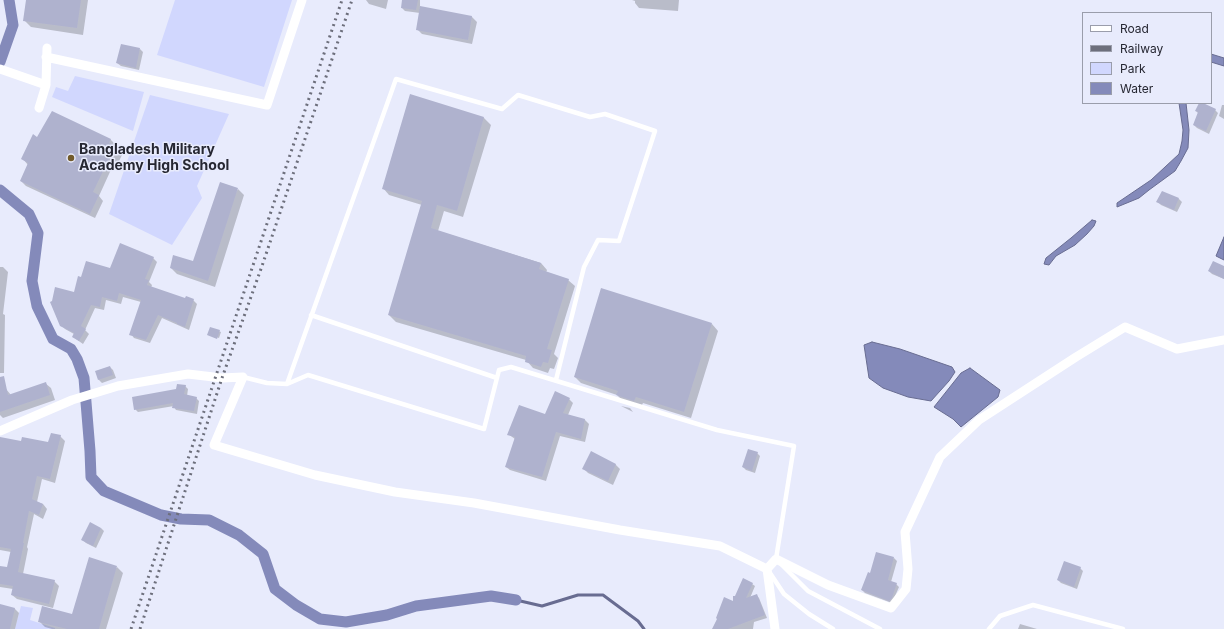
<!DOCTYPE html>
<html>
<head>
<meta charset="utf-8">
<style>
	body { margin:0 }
	#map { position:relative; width:1224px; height:629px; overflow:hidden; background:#e8ebfc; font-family:Inter,sans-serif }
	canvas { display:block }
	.legend { position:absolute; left:1082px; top:12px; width:130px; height:92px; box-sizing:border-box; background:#e8ebfc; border:1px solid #9a9dab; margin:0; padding:5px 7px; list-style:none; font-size:12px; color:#262732 }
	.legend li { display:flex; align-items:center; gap:8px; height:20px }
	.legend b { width:20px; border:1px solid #9a9dab }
</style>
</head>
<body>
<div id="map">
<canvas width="1224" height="629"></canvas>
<ul class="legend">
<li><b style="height:5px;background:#fff"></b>Road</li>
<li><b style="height:5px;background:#6d6f7c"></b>Railway</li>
<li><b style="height:11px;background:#d1d7fe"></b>Park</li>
<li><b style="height:11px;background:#848aba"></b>Water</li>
</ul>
</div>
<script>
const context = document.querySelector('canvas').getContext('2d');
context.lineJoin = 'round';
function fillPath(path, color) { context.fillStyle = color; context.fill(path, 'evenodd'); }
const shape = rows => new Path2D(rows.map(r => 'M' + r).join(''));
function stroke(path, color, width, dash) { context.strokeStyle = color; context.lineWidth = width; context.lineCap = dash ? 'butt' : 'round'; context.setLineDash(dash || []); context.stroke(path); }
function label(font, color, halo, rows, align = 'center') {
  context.font = font + ' Inter,sans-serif'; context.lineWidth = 3; context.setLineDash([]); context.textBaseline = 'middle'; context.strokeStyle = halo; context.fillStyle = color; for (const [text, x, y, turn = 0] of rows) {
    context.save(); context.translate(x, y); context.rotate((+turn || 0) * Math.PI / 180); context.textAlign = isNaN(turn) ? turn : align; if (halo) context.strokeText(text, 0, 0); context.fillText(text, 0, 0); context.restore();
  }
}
fillPath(shape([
	[175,0,292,0,264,87,157,55],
	[75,76,144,92,133,131,52,97,56,87,68,91],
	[150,95,229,114,197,186,202,198,172,245,109,214],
	[21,606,33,608,30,620,55,628,55,629,15,629]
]), '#d1d7fe');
const water = shape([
	[1211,54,1224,58,1224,66,1211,62,1211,54],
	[1179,103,1186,103,1189,130,1188,148,1181,161,1175,171,1149,190,1139,198,1117,207,1117,203,1151,180,1179,154,1182,141,1183,130,1179,103],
	[1092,220,1096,221,1094,226,1087,234,1075,245,1056,256,1049,265,1044,264,1046,258,1071,238,1092,220],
	[1224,237,1224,260,1216,256,1224,237],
	[872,342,900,349,952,367,955,372,949,381,931,401,908,397,883,388,869,378,864,345,872,342],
	[970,368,1000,390,998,397,961,427,953,419,934,407,961,373,970,368]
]);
fillPath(water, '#848aba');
stroke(water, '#686c91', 1);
fillPath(shape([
	[27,0,88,0,83,35,31,27,24,20],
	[366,0,388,0,386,9,369,4],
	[403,0,420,0,420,7,472,17,477,22,472,44,422,34,417,29,420,13,405,11,402,8],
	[632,0,679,0,678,11,639,8,635,3,635,1],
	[140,49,143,52,139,70,121,66,117,63],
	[410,96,484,118,491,125,463,217,444,211,438,231,541,263,547,270,546,273,568,280,575,286,554,354,558,358,554,369,550,368,548,373,533,368,526,360,396,322,389,315,422,205,389,195,383,188],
	[1200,103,1215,110,1218,113,1209,134,1197,128,1194,125,1199,114,1196,111],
	[1222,105,1224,105,1224,119,1219,116],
	[38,138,110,139,115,144,114,146,123,153,117,165,114,163,99,196,103,201,95,218,26,186,21,181,28,165,23,159],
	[238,189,244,195,215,287,177,274,171,268,194,262],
	[1162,192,1179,199,1182,202,1177,212,1161,205,1158,202],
	[153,258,157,262,149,282,152,285,151,288,186,299,193,300,197,304,189,330,162,318,150,343,134,338,131,334,141,302,123,297,121,304,106,300,104,310,95,308,85,330,89,334,83,344,73,337,74,334,65,329,61,325,82,278],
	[0,267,3,267,8,272,3,314,5,315,4,373,0,373],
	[1224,267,1224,279,1212,274,1209,271],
	[712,324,718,331,691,418,643,403,641,407,624,402,617,395,581,383,575,377],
	[211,328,221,332,219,338,208,334],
	[110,367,113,370,116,378,102,383,99,380,97,372],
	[45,383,51,388,55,400,3,418,0,415,0,390,6,389,11,395],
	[185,386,188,389,187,396,196,398,199,401,197,414,176,410,174,407,174,406,138,412,135,409],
	[569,399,573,403,568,415,585,420,589,424,585,442,560,436,546,481,510,470,506,467,515,439,508,434,545,415],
	[621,406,630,408,633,412],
	[60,436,65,441,55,483,42,479,37,502,43,504,47,509,43,519,34,514,27,547,28,549,23,574,54,581,59,586,53,608,17,599,12,595,13,589,0,587,0,567,8,568,11,552,0,550,0,438,22,442,49,443],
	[757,453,760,456,755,473,746,470,743,467],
	[615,464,620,469,613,485,588,473,584,469],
	[101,528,104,531,96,548,86,543,83,540],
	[894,558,897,561,891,582,896,584,899,587,892,603,865,593,862,590,870,574],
	[117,567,123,573,106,629,52,629,45,627,39,621,73,615],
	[1080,568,1083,571,1077,589,1061,583,1058,580],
	[752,584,755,586,750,598,756,595,759,598,767,618,754,622,753,629,713,629,734,602],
	[0,605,15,609,19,613,15,629,0,629],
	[1020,624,1037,629,1018,629]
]), '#0003');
stroke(shape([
	[516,600,542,606,578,595,603,595,638,621,644,629]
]), '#686c91', 3);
stroke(shape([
	[0,62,13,25,9,0],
	[0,190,29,214,38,233,32,281,37,306,53,339,71,349,77,359,84,378,90,451,91,477,104,491,161,515,181,519,209,520,239,535,263,554,275,589,296,605,320,619,346,622,387,615,416,606,491,596,516,600]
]), '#848aba', 11);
fillPath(shape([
	[26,0,81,0,77,28,23,21],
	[402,0,418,0,416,10,401,8],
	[420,6,472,16,468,40,416,30],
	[121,44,140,48,136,68,116,63],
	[410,94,484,117,457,211,437,205,431,228,541,263,539,269,569,279,547,349,552,350,548,363,543,362,541,367,525,362,526,356,388,315,422,201,382,189],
	[1199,103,1203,103,1216,109,1206,131,1193,125,1198,112,1195,111],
	[52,111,111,139,109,143,118,147,112,160,109,159,93,192,99,195,90,214,20,181,28,163,21,159,33,134,37,137],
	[220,182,238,188,208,281,170,268,173,255,193,261],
	[1162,191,1179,198,1174,210,1156,202],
	[120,243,154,257,145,279,149,280,147,285,185,298,186,296,194,299,185,327,177,324,177,323,158,315,146,340,129,335,141,300,119,293,117,301,102,297,100,307,91,305,81,326,86,329,79,341,72,337,74,333,60,326,50,302,52,301,55,287,74,292,78,276,81,277,86,261,110,268],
	[1213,261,1224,266,1224,279,1208,271],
	[601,288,712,323,684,412,636,397,634,401,616,395,618,391,574,377],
	[210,327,220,330,217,339,207,335],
	[110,366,113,375,98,380,95,371],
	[4,376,8,395,46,382,50,395,0,412,0,377],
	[177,384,186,385,184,394,197,397,194,411,172,408,173,403,134,410,132,397,176,389],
	[555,391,570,398,563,413,585,419,581,439,556,432,542,477,505,467,515,437,507,435,519,405,545,414],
	[51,433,61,435,50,479,37,476,32,499,43,504,39,515,29,511,23,543,24,543,18,572,55,580,49,604,11,595,13,586,0,584,0,566,7,567,11,549,0,547,0,437,21,441,22,437,48,442],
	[748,449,758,452,752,471,742,467],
	[591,451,616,464,608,481,582,469],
	[90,522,101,528,93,546,81,540],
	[876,552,894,557,888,580,897,583,892,598,889,601,861,590,868,572,870,573],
	[89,557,117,566,99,629,67,629,38,622,42,606,72,614],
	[1064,561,1081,567,1074,587,1057,580],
	[743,578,753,583,746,598,757,594,765,615,728,629,712,629,717,619,716,618,724,597,733,601,733,596,735,596],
	[0,604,15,608,10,629,0,629]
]), '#afb2ce');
stroke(shape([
	[311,315,497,378],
	[243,377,267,383,287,384,396,79,502,109,518,95,590,117,605,114,655,131,619,241,598,240,584,267,556,380],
	[287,384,308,375,484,429,499,370,511,367,717,430,794,446,776,559,777,560],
	[782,565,808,591,880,629],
	[770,573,784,594,809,614,833,629],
	[989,629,1000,616,1033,605,1123,629]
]), '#fff', 4.5);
stroke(shape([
	[46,57,267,105,302,0],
	[0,69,46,85,39,108],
	[46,85,47,48],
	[0,431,72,400,118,386,188,374,222,378,243,377,214,445,315,475,395,492,474,503,620,530,720,546,767,569,776,559,828,585,891,608,906,589,908,569,905,532,940,457,979,420,1076,357,1125,327,1177,349,1224,340],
	[767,569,775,629]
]), '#fff', 9);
stroke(shape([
	[131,629,342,0],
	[140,629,222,378,262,266,352,0]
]), '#6d6f7c', 3, [2, 4]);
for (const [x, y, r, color] of [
	[71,158,4,"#725b2b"]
]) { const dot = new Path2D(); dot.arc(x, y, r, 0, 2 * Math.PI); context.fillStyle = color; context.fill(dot); stroke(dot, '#e8ebfc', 1.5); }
label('bold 14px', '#262732', '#e8ebfc', [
	["Bangladesh Military",79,150],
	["Academy High School",79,166]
], 'left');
</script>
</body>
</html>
